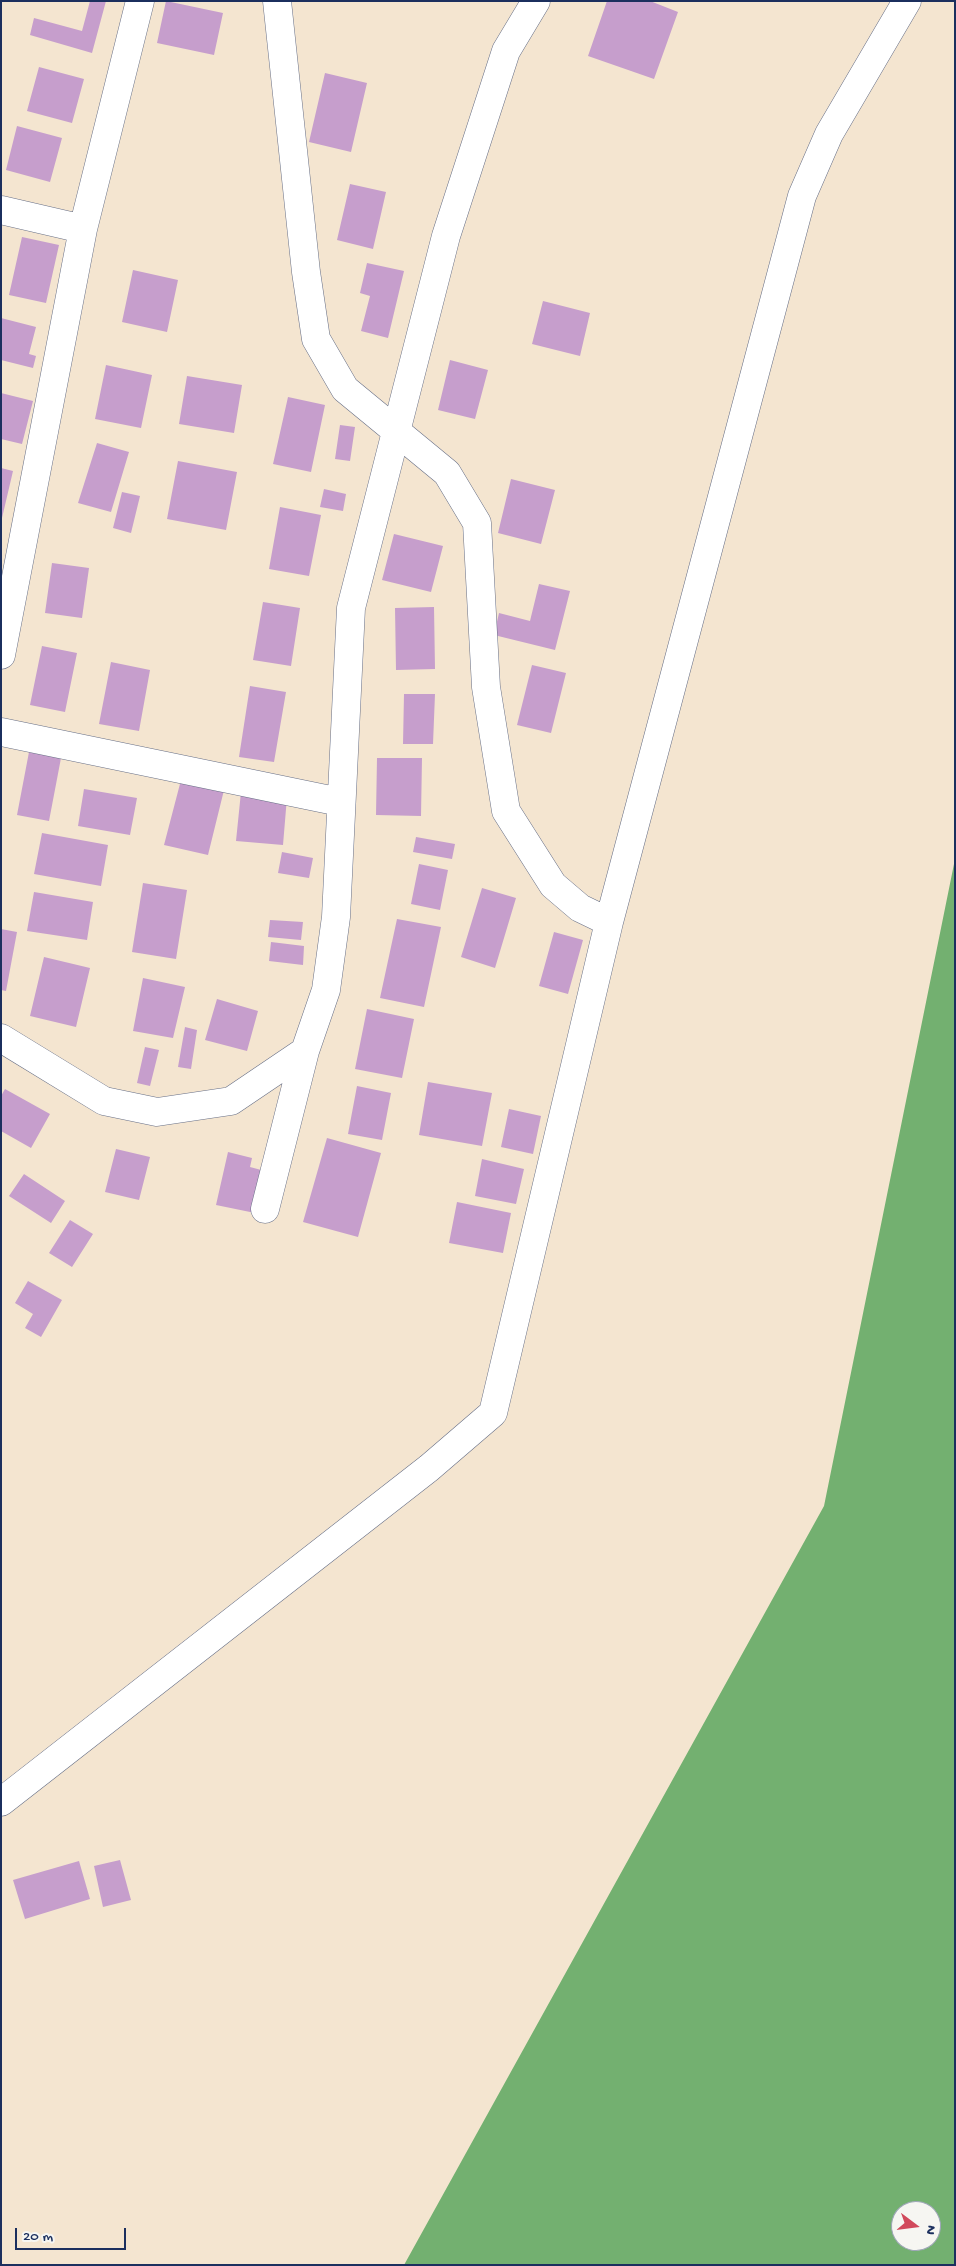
<!DOCTYPE html>
<html>
<head>
<meta charset="utf-8">
<style>
	body { margin:0 }
	#map { position:relative; width:956px; height:2266px; overflow:hidden; background:#f4e5d0; font-family:"Gochi Hand",sans-serif }
	canvas { display:block }
	.frame { position:absolute; inset:0; border:2px solid #1b2f5e; pointer-events:none }
	.north { position:absolute; left:891px; top:2201px; width:50px; height:50px; box-sizing:border-box; background:#f6f6f2; border:1px solid #9ea6b7; border-radius:50%; rotate:105deg; font-size:14px; font-weight:700; line-height:20px; text-align:center; color:#1b2f5e }
	.north::after { content:''; display:block; margin:auto; width:18px; height:22px; background:#d1495b; clip-path:polygon(50% 0,100% 100%,50% 72%,0 100%) }
	.scale { position:absolute; left:15px; top:2228px; width:111px; height:22px; box-sizing:border-box; border:2px solid #1b2f5e; border-top:0; padding-left:6px; font-size:15px; line-height:18px; white-space:nowrap; color:#1b2f5e; -webkit-text-stroke:4px #f6f6f2; paint-order:stroke }
</style>
</head>
<body>
<div id="map">
<canvas width="956" height="2266"></canvas>
<div class="frame"></div>
<div class="north">N</div>
<div class="scale">20 m</div>
</div>
<script>
const context = document.querySelector('canvas').getContext('2d');
context.lineJoin = 'round';
function fillPath(path, color) { context.fillStyle = color; context.fill(path, 'evenodd'); }
const shape = rows => new Path2D(rows.map(r => 'M' + r).join(''));
function stroke(path, color, width, dash) { context.strokeStyle = color; context.lineWidth = width; context.lineCap = dash ? 'butt' : 'round'; context.setLineDash(dash || []); context.stroke(path); }
fillPath(shape([
	[955,859,955,2265,404,2265,824,1506],
	[901,2211,931,2211,931,2241,901,2241]
]), '#73b070');
fillPath(shape([
	[90,1,106,1,92,53,30,35,34,18,82,31],
	[166,1,223,13,214,55,157,43],
	[607,1,650,1,678,12,654,79,588,56],
	[39,67,84,79,72,123,27,111],
	[325,73,367,83,351,152,309,142],
	[17,126,62,138,50,182,6,170],
	[350,184,386,192,373,249,337,240],
	[22,237,59,245,46,303,9,295],
	[367,263,404,271,388,338,361,331,370,296,360,293],
	[133,270,178,280,167,332,122,322],
	[543,301,590,313,580,356,532,344],
	[1,318,36,327,29,354,36,356,33,368,1,360],
	[450,360,488,370,475,419,438,410],
	[106,365,152,375,141,428,95,419],
	[187,376,242,385,234,433,179,424],
	[1,393,33,401,22,444,1,439],
	[288,397,325,405,311,472,273,464],
	[340,425,355,427,350,461,335,459],
	[97,443,129,452,111,512,78,503],
	[178,461,237,472,226,530,167,519],
	[1,468,13,471,2,518,1,518],
	[511,479,555,490,541,544,498,533],
	[324,489,346,494,343,511,320,507],
	[122,492,140,496,131,533,113,528],
	[280,507,321,515,309,576,269,569],
	[394,534,443,546,431,592,382,580],
	[52,563,89,568,82,618,45,613],
	[539,584,570,591,555,650,494,635,499,613,530,621],
	[263,602,300,608,291,666,253,660],
	[434,607,435,669,396,670,395,608],
	[42,646,77,653,65,712,30,705],
	[111,662,150,670,139,731,99,724],
	[532,665,566,673,551,733,517,725],
	[250,686,286,692,274,762,239,757],
	[404,694,435,694,433,744,403,744],
	[29,752,61,758,49,821,17,815],
	[377,758,422,758,421,816,376,815],
	[181,780,224,790,208,855,164,845],
	[84,789,137,798,130,835,78,826],
	[241,792,287,797,283,845,236,841],
	[42,833,108,845,101,886,34,874],
	[416,837,455,844,452,859,413,852],
	[282,852,313,858,309,878,278,873],
	[419,864,448,870,440,910,411,904],
	[143,883,187,890,176,959,132,952],
	[482,888,516,898,495,968,461,957],
	[34,892,93,902,87,940,27,931],
	[397,919,441,927,424,1007,380,998],
	[270,920,303,922,301,940,268,937],
	[1,929,17,932,6,991,1,990],
	[554,932,583,940,568,994,539,986],
	[271,942,304,946,303,965,269,961],
	[44,957,90,968,76,1027,30,1016],
	[143,978,185,987,173,1038,133,1031],
	[217,999,258,1011,247,1051,205,1040],
	[367,1009,414,1019,402,1078,355,1069],
	[185,1027,197,1030,191,1069,178,1067],
	[145,1047,159,1050,150,1086,137,1083],
	[428,1082,492,1093,482,1146,419,1135],
	[357,1086,391,1093,382,1140,348,1134],
	[5,1089,50,1114,31,1148,1,1131,1,1096],
	[509,1109,541,1116,533,1154,501,1147],
	[327,1138,381,1153,358,1237,303,1222],
	[116,1149,150,1157,139,1200,105,1192],
	[228,1152,252,1158,250,1167,265,1171,255,1213,216,1205],
	[482,1159,524,1169,516,1204,475,1196],
	[24,1174,65,1201,51,1223,9,1196],
	[457,1202,511,1213,503,1253,449,1243],
	[70,1220,93,1234,72,1267,49,1253],
	[28,1281,62,1300,41,1337,25,1328,33,1314,15,1303],
	[120,1860,131,1900,103,1907,94,1866],
	[79,1861,90,1899,25,1919,13,1880]
]), '#c69ecc');
const street = shape([
	[277,1,306,272,316,339,345,389,447,473,477,523,486,687,506,811,553,885,580,908,609,922],
	[1,210,83,229],
	[1,655,83,229,140,1],
	[1,732,340,802],
	[1,1038,104,1101,157,1112,231,1101,305,1051,326,990,336,917,351,608,446,236,506,51,536,1],
	[265,1209,305,1051],
	[1,1802,429,1468,493,1413,609,922,802,196,829,134,907,1]
]);
stroke(street, '#676f86', 29);
stroke(street, '#fff', 28);
</script>
</body>
</html>
